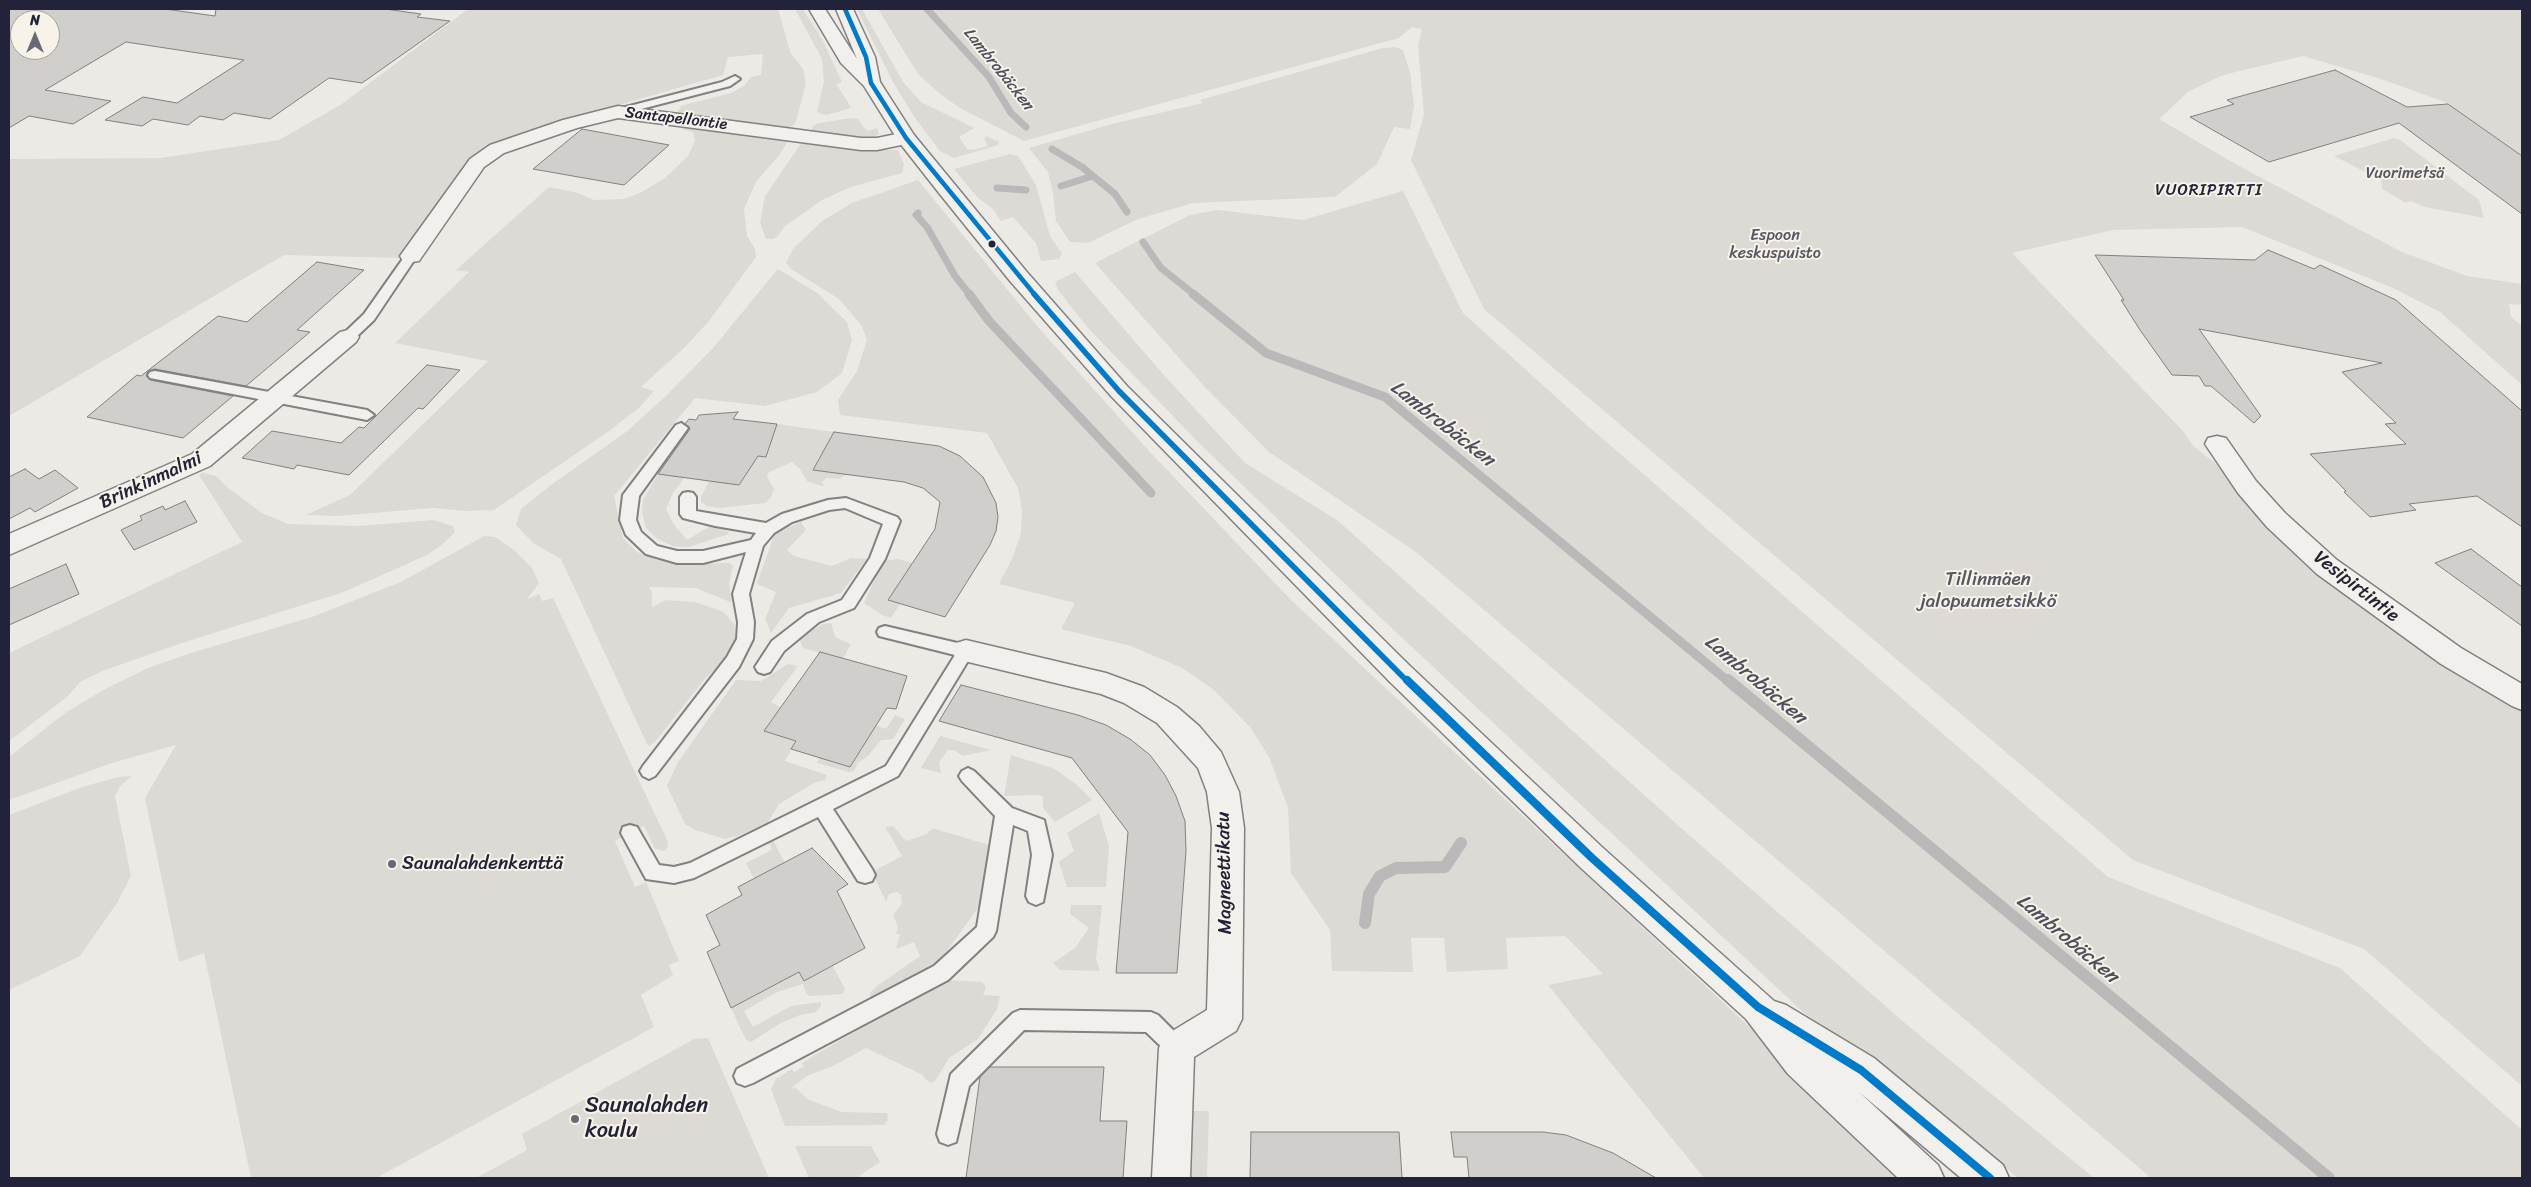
<!DOCTYPE html>
<html>
<head>
<meta charset="utf-8">
<style>
	body { margin:0 }
	#map { position:relative; width:2531px; height:1187px; overflow:hidden; background:#ebeae4; font-family:Sriracha,sans-serif }
	canvas { display:block }
	.frame { position:absolute; inset:0; border:10px solid #22223b; pointer-events:none }
	.north { position:absolute; left:10px; top:10px; width:50px; height:50px; box-sizing:border-box; background:#f7f3e8; border:1px solid #a29fa3; border-radius:50%; rotate:0deg; font-size:14px; font-weight:700; line-height:20px; text-align:center; color:#22223b }
	.north::after { content:''; display:block; margin:auto; width:18px; height:22px; background:#686876; clip-path:polygon(50% 0,100% 100%,50% 72%,0 100%) }
</style>
</head>
<body>
<div id="map">
<canvas width="2531" height="1187"></canvas>
<div class="frame"></div>
<div class="north">N</div>
</div>
<script>
const context = document.querySelector('canvas').getContext('2d');
context.lineJoin = 'round';
function fillPath(path, color) { context.fillStyle = color; context.fill(path, 'evenodd'); }
const shape = rows => new Path2D(rows.map(r => 'M' + r).join(''));
function stroke(path, color, width, dash) { context.strokeStyle = color; context.lineWidth = width; context.lineCap = dash ? 'butt' : 'round'; context.setLineDash(dash || []); context.stroke(path); }
function label(font, color, halo, rows, align = 'center') {
  context.font = font + ' Sriracha,sans-serif'; context.lineWidth = 4; context.setLineDash([]); context.textBaseline = 'middle'; context.strokeStyle = halo; context.fillStyle = color; for (const [text, x, y, turn = 0] of rows) {
    context.save(); context.translate(x, y); context.rotate((+turn || 0) * Math.PI / 180); context.textAlign = isNaN(turn) ? turn : align; if (halo) context.strokeText(text, 0, 0); context.fillText(text, 0, 0); context.restore();
  }
}
fillPath(shape([
	[468,9,778,9,790,52,803,69,806,83,796,122,789,129,680,116,677,113,681,106,731,93,745,85,751,77,761,75,763,54,728,57,723,75,546,126,493,145,475,160,400,258,284,255,9,416,9,159,161,158,279,140,342,104],
	[795,9,803,9,823,41,842,82,836,84,851,107,848,109,826,115,817,112,824,81,822,59],
	[857,9,862,9,903,82,921,102,974,128,959,137,967,149,973,150,988,146,984,139,986,136,999,142,998,145,954,158,940,151,915,118,893,82],
	[878,9,2522,9,2522,156,2445,102,2381,79,2303,56,2223,75,2188,92,2159,119,2239,166,2402,252,2467,276,2522,284,2522,305,2509,304,2511,317,2522,326,2522,385,2440,312,2393,288,2242,227,2113,230,2012,253,2182,430,2194,447,2214,462,2271,525,2504,697,2522,707,2522,1086,2364,949,2133,860,1484,309,1411,160,1424,115,1418,45,1422,29,1412,27,1399,38,1024,141,960,108,940,94,918,74],
	[1395,47,1403,50,1410,72,1414,106,1410,129,1394,127,1377,164,1335,197,1193,203,1138,219,1088,243,1070,242,1056,221,1053,193,1048,172,1029,148,1112,124,1203,103,1200,100,1383,48],
	[851,118,858,119,867,131,877,128,879,134,873,138,866,140,814,133,811,130,814,125,820,123],
	[689,125,785,137,788,141,780,154,756,182,744,209,747,236,755,249,756,257,709,321,685,347,641,387,654,391,640,407,609,431,494,510,466,511,433,508,337,516,306,515,350,495,488,361,395,343,469,272,456,270,549,187,578,193,594,200,624,199,642,192,665,178,688,156,695,141,693,132,681,129],
	[2394,138,2400,140,2479,200,2484,218,2425,207,2411,201,2406,203,2382,189,2381,180,2334,156],
	[809,141,852,150,898,150,904,164,902,173,851,187,822,200,785,226,778,236,773,239,766,239,760,222,765,196,800,145],
	[1010,154,1018,156,1036,185,1050,236,1062,254,1059,259,1041,261,1036,243,1013,217,1001,221,992,208,978,198,954,169],
	[918,180,1037,326,1150,452,1290,599,1859,1129,1902,1178,1704,1178,1548,985,1603,974,1565,936,1506,938,1508,969,1447,972,1444,938,1411,938,1413,972,1332,971,1330,930,1291,873,1288,808,1269,757,1250,727,1214,690,1182,668,1131,646,1061,629,1075,603,999,584,1012,559,1021,533,1022,510,1018,488,987,433,840,415,838,400,857,371,867,340,862,326,839,299,791,269,786,263,793,249,822,221,852,203],
	[1403,191,1463,313,1588,426,2108,877,2340,968,2522,1130,2522,1178,2151,1178,1416,552,1269,452,1203,385,1095,263,1190,215,1217,210,1303,220],
	[778,269,817,293,847,322,852,340,842,373,817,392,765,406,695,398,614,496,623,538,637,552,655,559,683,564,729,563,733,565,729,584,732,600,730,602,696,588,649,587,652,593,652,607,666,600,695,602,724,612,734,624,736,639,729,656,703,681,655,742,648,746,561,559,533,543,516,525,521,509,551,485,626,432,667,395,713,348],
	[1075,272,1162,373,1245,463,1337,520,1680,827,1906,1024,2094,1178,2018,1178,1900,1083,1803,1012,1368,606,1201,445,1088,328,1058,290,1055,282],
	[777,424,834,432,818,462,818,469,847,474,839,479,826,478,821,483,826,485,821,486,807,481,800,469,792,462,769,472,767,477,774,489,771,497,765,503,719,508,707,506,701,502,701,497,709,481,758,456,767,457],
	[203,473,216,476,227,487,262,513,288,524,359,526,433,520,453,526,455,532,444,543,427,555,344,592,185,642,105,670,80,682,67,697,9,741,9,653,242,542,199,475],
	[658,474,685,477,673,493,666,509,673,523,687,540,709,527,727,531,729,534,688,547,672,546,656,538,646,528,642,512,643,500],
	[801,522,806,530,787,550,794,556,832,566,851,558,867,559,841,593,789,608,771,633,765,619,776,592,759,585,757,583,775,533],
	[484,536,495,537,514,550,532,568,539,583,527,599,539,594,542,601,553,598,668,842,668,847,664,851,655,849,644,826,615,841,635,887,646,882,679,961,669,965,673,975,641,995,654,1027,376,1178,251,1178,204,953,179,962,145,798,176,745,112,763,9,800,9,757,65,713,107,688,148,668,191,653,312,617,401,582],
	[898,559,913,563,892,600,900,604,891,618,882,615,864,603,883,561],
	[831,623,835,637,851,644,843,659,803,648,799,638,823,624],
	[788,664,798,666,771,702,781,707,764,731,796,741,785,761,827,775,825,780,814,783,779,804,768,822,740,835,725,839,695,830,685,824,667,786,678,762,736,680,761,681],
	[895,715,905,719,893,739,881,740,869,755,858,763,854,771,849,772,817,763,820,757,876,725,886,729],
	[940,736,991,750,963,756,954,750,948,750,939,762,941,773,921,768],
	[1011,755,1055,769,1077,785,1092,800,1055,822,1043,808,1043,797,1039,795,1004,796],
	[132,776,120,786,115,796,131,876,117,903,80,956,9,990,9,815,82,787,118,777],
	[1099,813,1109,846,1106,887,1067,887,1059,862,1074,851,1067,833],
	[893,826,906,841,927,834,930,830,935,829,989,845,980,905,939,962,870,999,870,993,877,986,920,956,914,942,896,949,900,934,896,934,898,927,893,915,902,904,901,895,897,892,889,894,886,902,872,872,902,856,885,827],
	[773,840,785,863,754,879,746,863,772,850,769,842],
	[1071,905,1102,905,1096,959,1100,971,1060,970,1053,963,1075,948,1089,928,1070,914],
	[832,965,845,989,843,994,810,996,806,993,803,984,777,992,744,1011,753,1027,791,1006,821,1002,821,1006,816,1012,800,1015,779,1024,751,1042,746,1040,731,1008,799,972,804,981],
	[947,980,982,982,986,987,983,995,1000,996,997,1009,978,1039,949,1058,935,1081,931,1083,925,1079,923,1075,866,1048,833,1066,807,1076,790,1089,796,1088,807,1099,842,1112,887,1113,888,1120,884,1125,785,1126,771,1089,776,1079,792,1069,794,1072,804,1066,802,1063,818,1053],
	[708,1038,769,1178,476,1178,527,1150,522,1134,694,1039],
	[1192,1111,1209,1111,1207,1178,1190,1178],
	[795,1146,871,1146,880,1162,859,1176,859,1178,809,1178]
]), '#dddad5');
stroke(shape([
	[927,9,989,77,1011,113,1026,127],
	[1052,149,1082,167,1115,194,1127,212],
	[1061,186,1093,176],
	[997,188,1026,190],
	[918,213,916,215,927,227,955,276,970,295],
	[1143,242,1161,268,1195,295]
]), '#bbb8b9', 7);
stroke(shape([
	[969,294,989,321,1151,493],
	[1193,294,1266,353,1385,397,1729,682]
]), '#bbb8b9', 9);
stroke(shape([
	[1728,680,2329,1178],
	[1365,923,1369,894,1380,876,1396,868,1445,867,1461,843]
]), '#bbb8b9', 12);
const building = shape([
	[9,9,165,9,215,16,216,9,385,9,421,14,417,17,450,21,362,83,329,78,270,119,234,113,223,120,200,116,188,125,153,119,142,126,105,120,143,97,177,103,244,60,126,42,45,90,111,101,73,124,29,116,9,128,9,9],
	[20,20,50,20,50,50,20,50,20,20],
	[2335,70,2407,107,2448,104,2522,156,2522,214,2399,123,2269,162,2190,117,2234,104,2227,100,2335,70],
	[582,129,669,145,624,185,533,169,582,129],
	[2268,250,2314,269,2320,265,2396,300,2522,411,2522,527,2477,496,2409,504,2416,510,2370,517,2344,492,2346,491,2310,454,2406,444,2385,424,2396,423,2342,372,2382,363,2199,329,2261,416,2254,423,2211,386,2205,386,2199,376,2172,375,2140,330,2121,300,2124,300,2095,255,2255,260,2268,250],
	[317,262,364,270,297,330,310,332,246,386,155,369,148,371,146,376,150,380,233,396,183,438,87,417,137,375,141,376,218,316,247,322,317,262],
	[427,365,460,370,423,409,418,408,349,475,297,465,294,469,242,458,272,431,341,443,359,427,364,428,427,365],
	[738,412,733,419,777,424,766,457,758,456,739,485,658,474,690,429,685,424,689,419,696,420,699,415,738,412],
	[834,432,939,446,960,456,983,477,996,503,998,517,996,531,990,545,945,617,888,600,935,529,940,502,923,488,904,482,813,470,834,432],
	[25,469,39,479,55,470,78,488,35,512,30,508,9,519,9,477,25,469],
	[185,501,197,522,134,550,121,530,142,520,140,516,163,506,165,510,185,501],
	[2471,549,2522,587,2522,626,2435,563,2471,549],
	[66,564,79,594,9,625,9,589,66,564],
	[820,652,907,676,896,709,887,708,850,767,791,749,796,741,764,731,820,652],
	[961,685,1078,715,1106,725,1130,739,1150,755,1165,775,1176,796,1185,821,1186,851,1177,973,1116,973,1128,832,1072,758,939,721,961,685],
	[812,848,848,884,837,891,865,948,804,981,799,972,731,1008,707,952,720,945,706,915,742,895,738,887,812,848],
	[990,1067,1104,1067,1100,1121,1127,1121,1123,1178,966,1178,980,1077,990,1067],
	[1251,1132,1399,1132,1402,1178,1250,1178,1251,1132],
	[1451,1132,1543,1132,1566,1135,1613,1153,1656,1178,1469,1178,1467,1157,1454,1157,1451,1132]
]);
fillPath(building, '#d0cfcc');
stroke(building, '#818083', 1);
const service = shape([
	[735,76,740,79,730,86,618,115,612,112,614,110,722,82,735,76],
	[411,252,417,256,374,320,353,340,343,340,341,337,343,334,364,314,407,253,411,252],
	[155,371,367,410,374,415,367,420,150,378,148,375,150,372,155,371],
	[681,423,688,428,639,496,636,520,641,532,657,546,677,551,703,551,751,540,756,533,715,526,683,518,680,514,680,497,683,493,688,492,693,493,696,497,696,511,766,523,782,514,828,500,846,498,897,517,900,521,885,559,854,608,819,622,784,651,770,672,764,674,758,672,755,667,772,641,807,614,842,600,870,558,883,524,845,508,829,510,792,522,774,533,763,546,749,594,754,622,753,639,739,667,655,776,649,779,643,776,640,771,643,766,727,657,737,639,738,622,733,594,746,552,703,563,677,563,646,554,626,535,620,520,623,495,676,425,681,423],
	[885,626,966,645,972,646,974,651,898,776,833,809,872,869,875,875,872,881,865,883,858,881,818,817,694,878,674,883,646,879,621,833,623,827,630,825,637,827,659,865,674,867,690,863,886,766,955,655,879,636,877,632,879,628,885,626],
	[968,768,974,771,1012,808,1044,820,1052,855,1043,902,1036,905,1029,902,1026,896,1032,855,1028,831,1013,825,996,931,993,937,948,980,753,1083,745,1086,737,1083,734,1076,737,1069,934,966,977,927,995,816,962,781,959,776,962,771,968,768],
	[1020,1010,1151,1012,1158,1015,1184,1041,1188,1048,1184,1055,1177,1058,1170,1055,1146,1032,1024,1030,969,1086,956,1142,948,1145,940,1142,937,1134,951,1074,1013,1013,1020,1010]
]);
const minor = shape([
	[618,106,861,138,877,138,906,132,913,134,916,138,913,142,906,144,877,150,861,150,618,118,577,128,504,153,484,167,419,261,411,262,403,261,400,256,470,159,490,145,563,120,618,106],
	[348,330,356,332,359,337,356,342,210,466,9,555,9,534,192,454,340,332,348,330],
	[2217,436,2226,438,2256,481,2285,513,2337,560,2461,648,2522,684,2522,710,2512,706,2441,664,2317,574,2267,527,2238,493,2205,444,2208,438,2217,436],
	[966,640,1106,673,1144,687,1177,707,1199,726,1221,752,1239,792,1244,828,1242,1019,1236,1031,1194,1057,1190,1178,1152,1178,1159,1048,1164,1036,1207,1010,1212,828,1207,792,1198,768,1157,723,1124,703,1101,694,956,659,952,651,956,643,966,640]
]);
const primary = shape([
	[809,9,825,9,857,59,836,9,853,9,875,57,880,82,914,135,1026,271,1127,386,1410,666,1603,848,1774,1001,1786,1005,1874,1058,2003,1165,2009,1178,1961,1178,1859,1092,1938,1165,1944,1178,1898,1178,1788,1074,1746,1019,1581,868,1390,682,1111,396,1010,281,939,193,899,142,864,86,841,63,809,9]
]);
stroke(service, '#818083', 4);
stroke(minor, '#818083', 3);
stroke(primary, '#818083', 3);
fillPath(service, '#f1f0ec');
fillPath(minor, '#f1f0ec');
fillPath(primary, '#f1f0ec');
stroke(shape([
	[845,9,866,57,871,83,906,138,1035,295]
]), '#007ac9', 4.5);
stroke(shape([
	[1034,294,1119,391,1408,682]
]), '#007ac9', 5.5);
stroke(shape([
	[1407,680,1592,858,1758,1007,1861,1070,1990,1178]
]), '#007ac9', 8);
for (const [x, y, r, color] of [
	[992,244,4.5,"#22223b"],
	[392,864,5,"#686876"],
	[575,1119,5,"#686876"]
]) { const dot = new Path2D(); dot.arc(x, y, r, 0, 2 * Math.PI); context.fillStyle = color; context.fill(dot); stroke(dot, '#f7f3e8', 2); }
label('italic 16px', '#504f60', '#f7f3e8', [
	["Lambrobäcken",998,69,51]
]);
label('16px', '#22223b', '#f7f3e8', [
	["Santapellontie",676,119,7]
]);
label('16px', '#575566', '#f7f3e8', [
	["Vuorimetsä",2405,174],
	["Espoon",1775,236],
	["keskuspuisto",1775,254]
]);
context.letterSpacing = '1px';
label('16px', '#22223b', '#f7f3e8', [
	["VUORIPIRTTI",2209,191]
]);
context.letterSpacing = '0px';
label('19px', '#22223b', '#f7f3e8', [
	["Brinkinmalmi",151,481,-25],
	["Vesipirtintie",2356,587,38],
	["Magneettikatu",1225,873,-91]
]);
label('19px', '#575566', '#f7f3e8', [
	["Tillinmäen",1988,580],
	["jalopuumetsikkö",1988,602]
]);
label('19px', '#22223b', '#f7f3e8', [
	["Saunalahdenkenttä",402,864]
], 'left');
label('italic 20px', '#504f60', '#f7f3e8', [
	["Lambrobäcken",1442,424,38],
	["Lambrobäcken",1755,680,40],
	["Lambrobäcken",2067,939,40]
]);
label('22px', '#22223b', '#f7f3e8', [
	["Saunalahden",585,1106],
	["koulu",585,1131]
], 'left');
</script>
</body>
</html>
